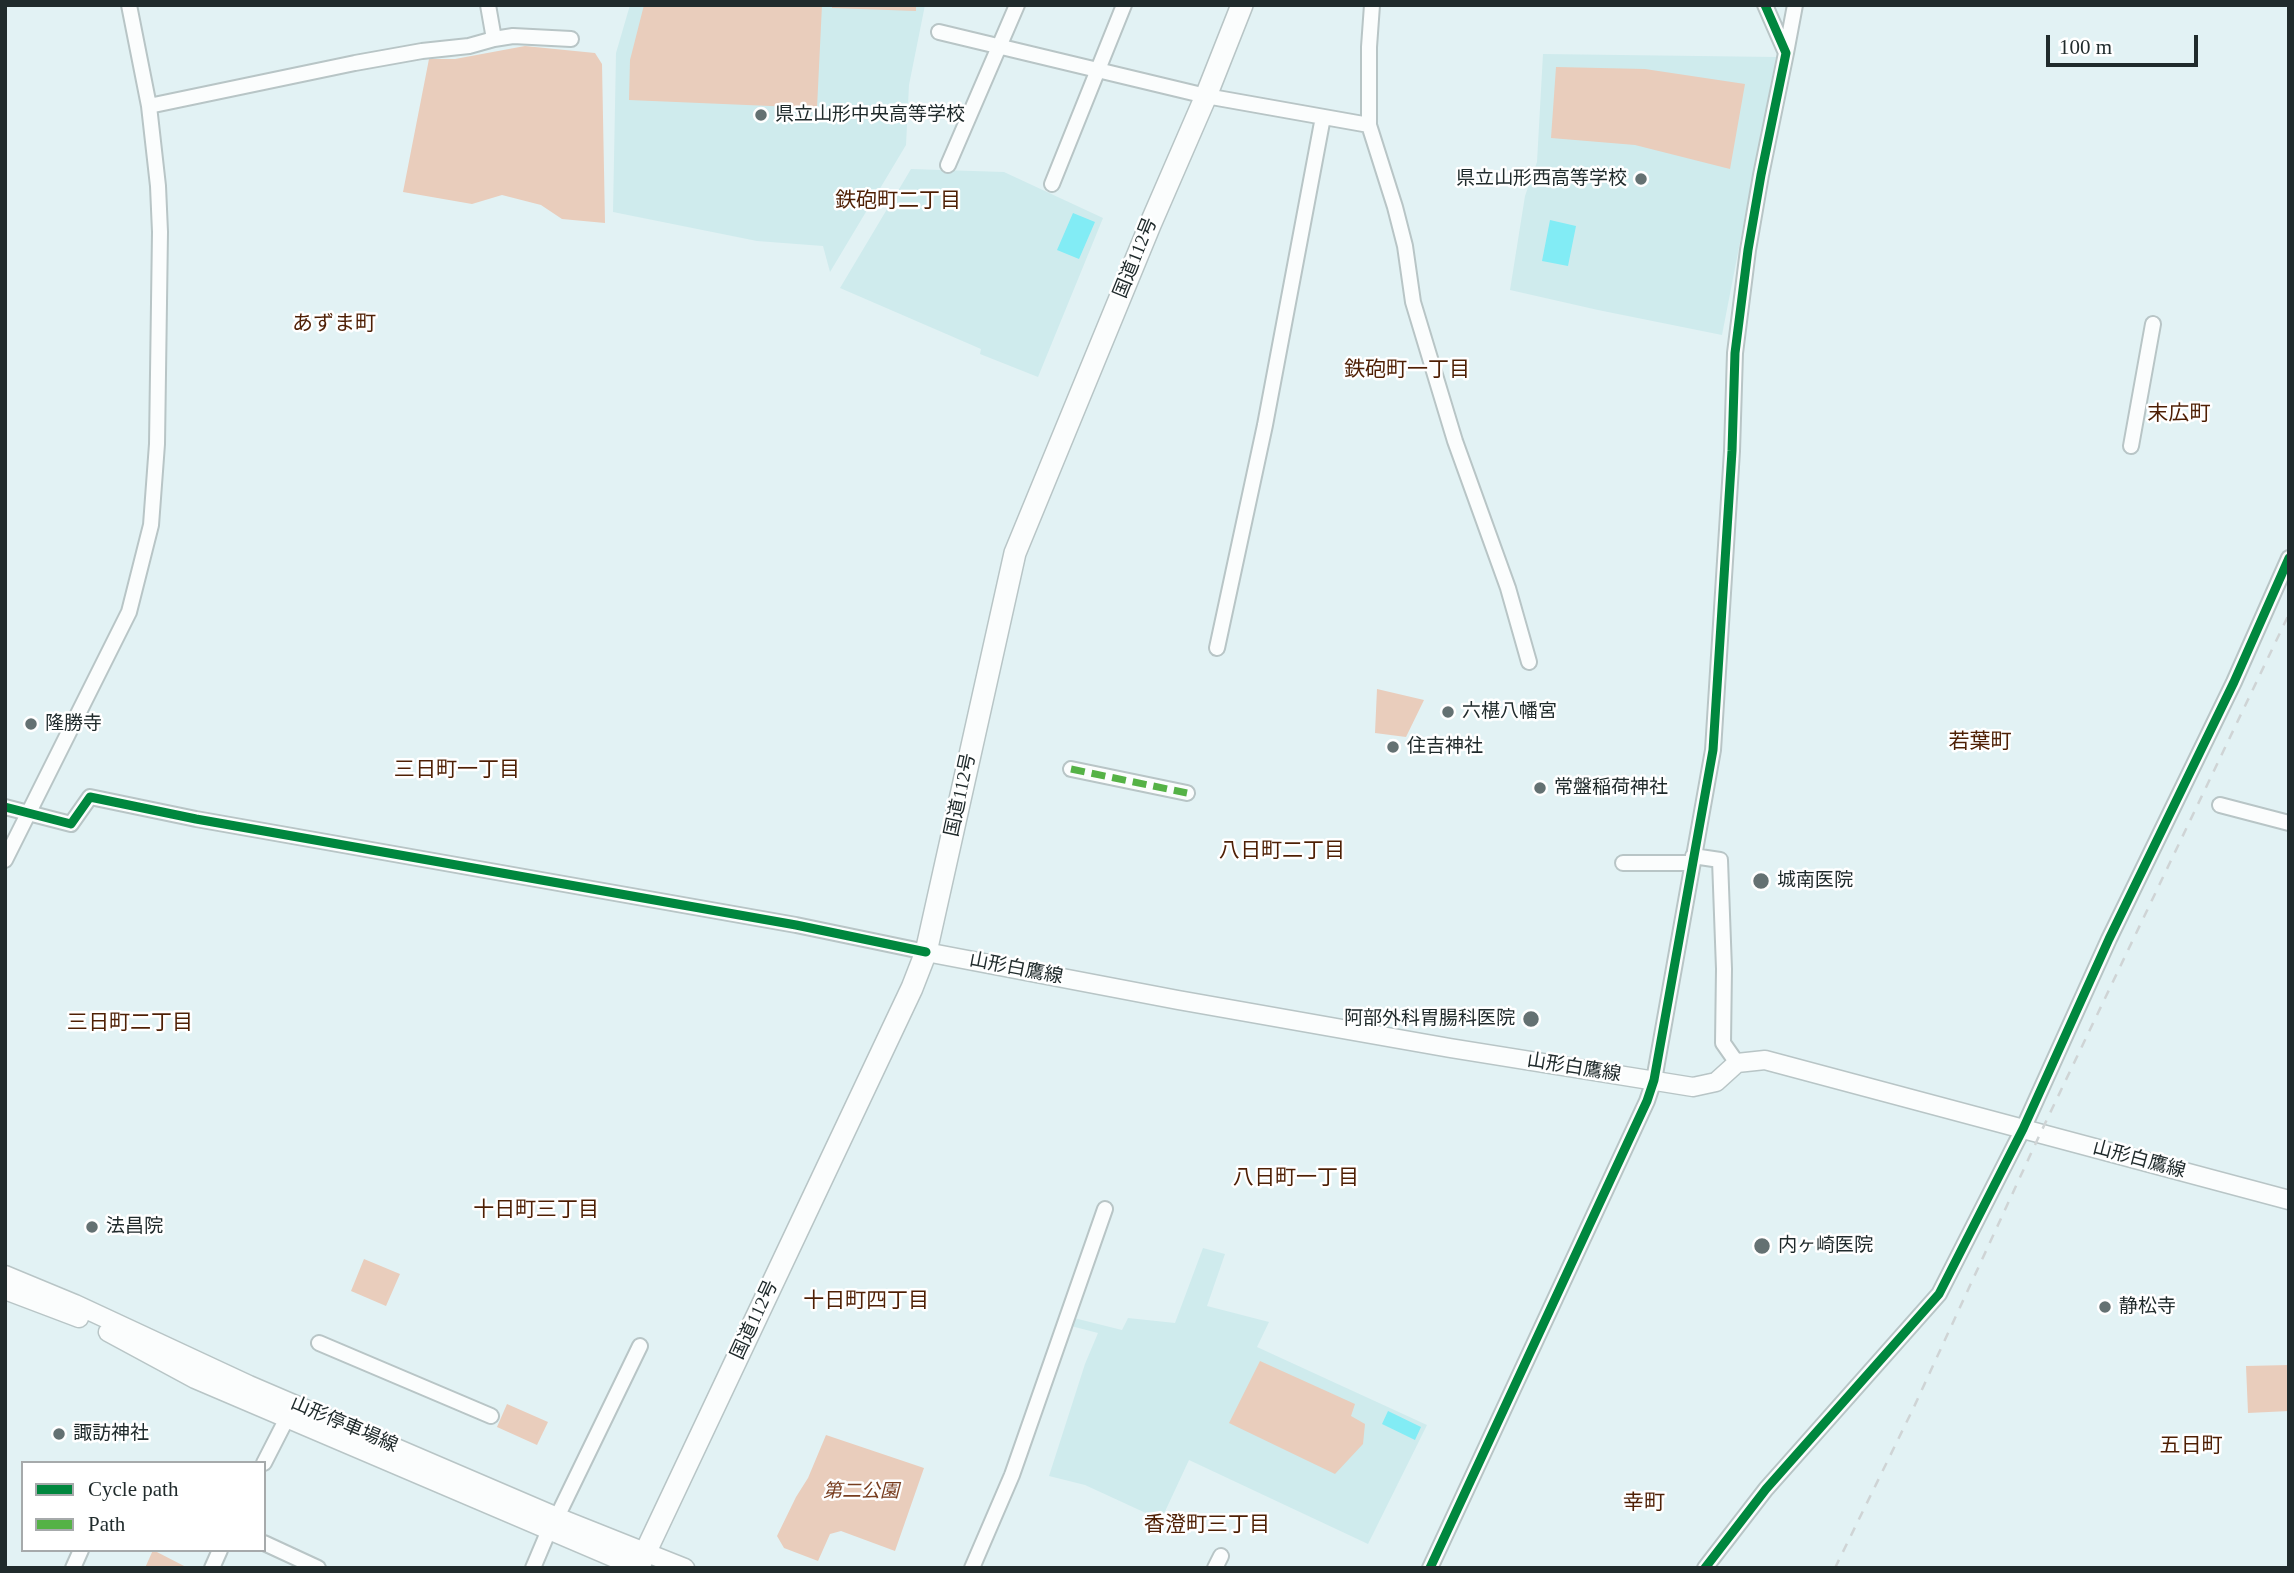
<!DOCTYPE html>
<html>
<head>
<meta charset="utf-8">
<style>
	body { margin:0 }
	#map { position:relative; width:2294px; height:1573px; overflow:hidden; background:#e2f2f4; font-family:"Times New Roman",serif }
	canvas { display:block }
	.frame { position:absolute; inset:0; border:7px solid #202b2c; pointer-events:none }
	.legend { position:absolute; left:21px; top:1461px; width:245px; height:91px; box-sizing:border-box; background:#fff; border:2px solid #a6aaab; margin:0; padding:9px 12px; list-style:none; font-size:21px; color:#202b2c }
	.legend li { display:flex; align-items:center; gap:14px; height:35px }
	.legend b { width:35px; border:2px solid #a6aaab }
	.scale { position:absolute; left:2046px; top:35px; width:152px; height:32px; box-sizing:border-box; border:4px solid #202b2c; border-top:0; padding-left:9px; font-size:21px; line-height:24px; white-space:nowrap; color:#202b2c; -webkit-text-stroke:5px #fff; paint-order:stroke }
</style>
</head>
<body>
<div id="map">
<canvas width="2294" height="1573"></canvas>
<div class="frame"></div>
<ul class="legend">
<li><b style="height:9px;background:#00873e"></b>Cycle path</li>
<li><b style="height:9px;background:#55b246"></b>Path</li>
</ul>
<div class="scale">100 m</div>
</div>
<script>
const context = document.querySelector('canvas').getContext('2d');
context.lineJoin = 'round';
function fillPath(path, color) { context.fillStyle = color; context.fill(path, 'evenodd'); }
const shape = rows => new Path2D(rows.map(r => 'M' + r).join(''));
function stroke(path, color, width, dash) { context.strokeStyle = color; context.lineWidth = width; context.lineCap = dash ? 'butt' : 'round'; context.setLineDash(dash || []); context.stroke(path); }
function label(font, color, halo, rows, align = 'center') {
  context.font = font + ' "Times New Roman","Noto Sans JP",serif'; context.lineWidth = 5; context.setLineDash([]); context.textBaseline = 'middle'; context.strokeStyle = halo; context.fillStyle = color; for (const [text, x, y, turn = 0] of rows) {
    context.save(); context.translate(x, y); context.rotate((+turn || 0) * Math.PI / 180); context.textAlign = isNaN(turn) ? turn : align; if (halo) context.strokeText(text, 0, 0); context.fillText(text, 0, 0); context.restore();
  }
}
fillPath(shape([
	[630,5,925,5,909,85,906,145,830,272,823,246,757,241,613,212,616,53],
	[1543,54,1776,57,1722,335,1598,310,1510,290,1525,196,1537,162],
	[911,169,1004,172,1103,218,1038,377,980,354,981,349,840,288],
	[1203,1248,1225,1254,1207,1306,1269,1322,1257,1347,1427,1425,1368,1544,1189,1460,1161,1520,1085,1485,1049,1476,1085,1364,1098,1333,1071,1326,1074,1318,1122,1330,1128,1318,1175,1323]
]), '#cfebed');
fillPath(shape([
	[644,5,822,5,817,108,629,100,630,60],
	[832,5,916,5,916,11,832,8],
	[525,46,595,53,602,64,605,223,562,219,541,205,502,195,472,204,403,192,429,59,455,59],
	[1556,67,1645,69,1745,84,1730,169,1635,145,1551,138],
	[1377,689,1424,700,1406,737,1375,733],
	[364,1259,400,1274,386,1306,351,1291],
	[1260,1361,1355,1404,1351,1416,1365,1424,1363,1444,1335,1474,1229,1423],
	[2289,1365,2289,1411,2248,1413,2246,1366],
	[507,1404,548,1422,537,1445,497,1427],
	[826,1435,924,1468,895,1551,841,1531,830,1534,818,1561,784,1548,777,1536,796,1497,808,1478],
	[153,1550,188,1568,145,1568]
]), '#e9cdbc');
fillPath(shape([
	[1073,213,1095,222,1079,259,1057,250],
	[1550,220,1576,226,1568,266,1542,261],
	[1388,1411,1421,1427,1415,1440,1382,1424]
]), '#82ecf5');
const minor = shape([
	[488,5,494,39],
	[1372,5,1369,47,1369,125,1395,207,1405,246,1413,302,1455,441,1508,588,1529,662],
	[939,32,1206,96,1369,125],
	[1786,53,1795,5],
	[149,106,355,63,422,51,469,46,494,39,513,36,571,39],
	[948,165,1017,5],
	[1052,184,1124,5],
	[2131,446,2153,324],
	[1217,648,1265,425,1323,117],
	[1071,769,1187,793],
	[2220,805,2289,823],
	[5,807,71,824,90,797,196,819,796,925,926,952],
	[1693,856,1720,860,1724,969,1723,1043,1737,1063],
	[5,860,129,612,151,525,157,444,160,232,158,186,149,106,129,5],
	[1623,863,1691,863],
	[319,1343,491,1416],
	[264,1463,287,1418],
	[557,1517,640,1346],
	[264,1543,318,1568],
	[73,1568,81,1550],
	[212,1568,220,1550],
	[533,1568,549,1530],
	[972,1568,1012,1475,1105,1209],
	[1215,1568,1221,1556],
	[1430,1568,1647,1101,1654,1080,1713,750,1732,451,1735,353,1748,250,1761,175,1786,53,1765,5],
	[1705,1568,1766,1489,1939,1294,2023,1129,2109,939,2234,682,2289,558]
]);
const major = shape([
	[926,952,1178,1000,1450,1048,1693,1087,1716,1082,1737,1063,1765,1060,2289,1200],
	[5,1275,75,1304,249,1385,557,1517,685,1568],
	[5,1290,79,1318],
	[108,1332,195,1379,638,1568]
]);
const highway = shape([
	[638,1568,912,988,926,952,1015,553,1150,225,1206,96,1242,5]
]);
stroke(minor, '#b8c5c6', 18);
stroke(major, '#b8c5c6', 21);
stroke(highway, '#b8c5c6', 24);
stroke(minor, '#fbfdfd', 14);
stroke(major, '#fbfdfd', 18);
stroke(highway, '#fbfdfd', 21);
stroke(shape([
	[1835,1568,1913,1409,2040,1134,2289,614]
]), '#cfd4d5', 2.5, [9, 9]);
stroke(shape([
	[1071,769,1187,793]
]), '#55b246', 7, [14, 7]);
stroke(shape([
	[5,807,71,824,90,797,196,819,796,925,926,952],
	[1430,1568,1647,1101,1654,1080,1713,750,1732,451,1735,353,1748,250,1761,175,1786,53,1765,5],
	[1705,1568,1766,1489,1939,1294,2023,1129,2109,939,2234,682,2289,558]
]), '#00873e', 9);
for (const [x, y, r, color] of [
	[761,115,7,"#647172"],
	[1641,179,7,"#647172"],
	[1448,712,7,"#647172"],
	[31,724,7,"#647172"],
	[1393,747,7,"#647172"],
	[1540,788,7,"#647172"],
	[1761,881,9,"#647172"],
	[1531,1019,9,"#647172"],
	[92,1227,7,"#647172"],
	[1762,1246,9,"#647172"],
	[2105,1307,7,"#647172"],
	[59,1434,7,"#647172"]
]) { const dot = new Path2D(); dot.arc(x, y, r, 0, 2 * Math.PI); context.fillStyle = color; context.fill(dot); stroke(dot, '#fff', 2.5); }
label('19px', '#202b2c', '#fff', [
	["県立山形中央高等学校",775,115],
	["県立山形西高等学校",1627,179,"right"],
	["六椹八幡宮",1462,712],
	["隆勝寺",45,724],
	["住吉神社",1407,747],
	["常盤稲荷神社",1554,788],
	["城南医院",1777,881],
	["阿部外科胃腸科医院",1515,1019,"right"],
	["法昌院",106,1227],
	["内ヶ崎医院",1778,1246],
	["静松寺",2119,1307],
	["諏訪神社",73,1434]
], 'left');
label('19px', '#202b2c', '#fff', [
	["国道112号",1136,258,-68],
	["国道112号",961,795,-78],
	["山形白鷹線",1016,969,11],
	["山形白鷹線",1574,1068,9],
	["山形白鷹線",2139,1160,15],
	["国道112号",755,1320,-65],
	["山形停車場線",344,1425,23]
]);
label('italic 19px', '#773d1f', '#fff', [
	["第二公園",861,1492]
]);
label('21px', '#4e1f04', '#fff', [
	["鉄砲町二丁目",898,201],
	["あずま町",334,324],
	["鉄砲町一丁目",1407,370],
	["末広町",2179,414],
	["若葉町",1980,742],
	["三日町一丁目",457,770],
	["八日町二丁目",1282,851],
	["三日町二丁目",130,1023],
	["八日町一丁目",1296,1178],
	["十日町三丁目",536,1210],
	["十日町四丁目",866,1301],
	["五日町",2191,1446],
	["幸町",1644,1503],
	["香澄町三丁目",1207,1525]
]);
</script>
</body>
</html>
